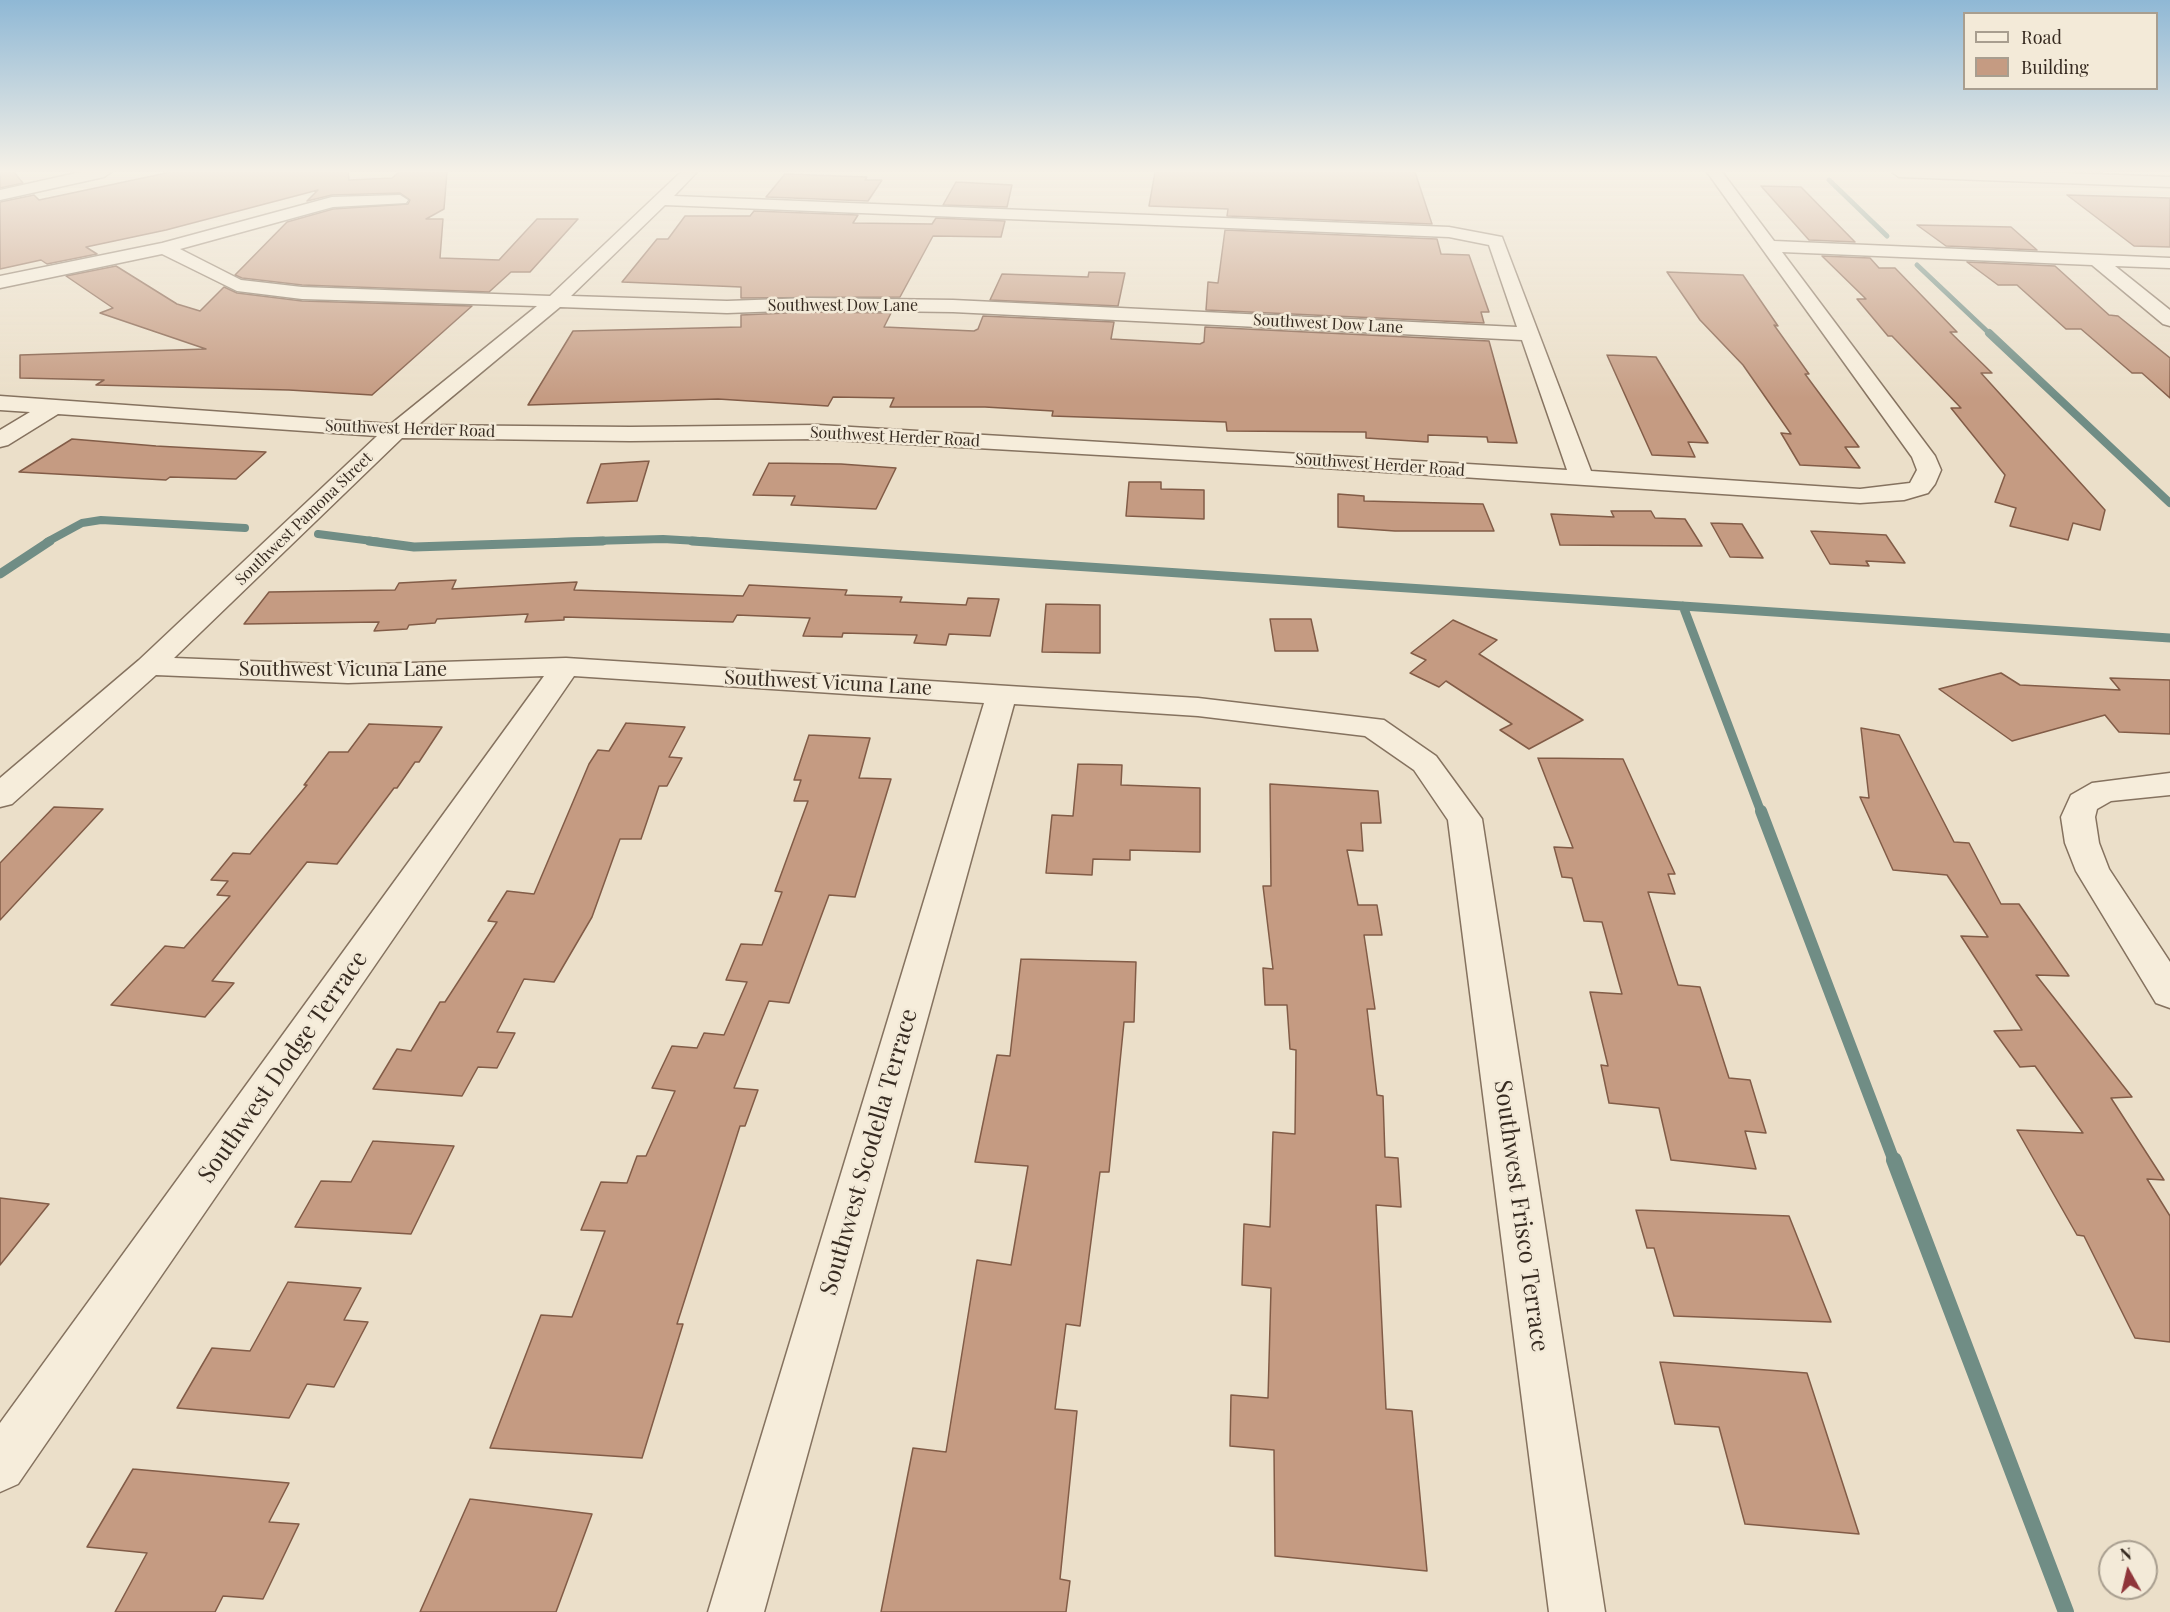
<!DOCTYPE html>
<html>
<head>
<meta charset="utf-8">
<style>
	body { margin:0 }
	#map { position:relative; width:2170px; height:1612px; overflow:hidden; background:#ebdfc9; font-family:"Playfair Display",serif }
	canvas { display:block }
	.legend { position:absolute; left:1963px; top:12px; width:195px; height:78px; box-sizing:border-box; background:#f3ead8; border:2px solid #a89e8f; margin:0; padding:8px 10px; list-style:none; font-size:18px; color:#372b21 }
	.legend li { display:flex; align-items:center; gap:12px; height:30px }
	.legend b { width:30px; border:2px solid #a89e8f }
	.north { position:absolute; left:2098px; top:1540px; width:60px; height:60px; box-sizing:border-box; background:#f3ead8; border:2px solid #a89e8f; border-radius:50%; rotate:352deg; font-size:16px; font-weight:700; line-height:24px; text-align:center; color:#372b21 }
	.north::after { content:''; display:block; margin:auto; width:21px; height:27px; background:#8f353a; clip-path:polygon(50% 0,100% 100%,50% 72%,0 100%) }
</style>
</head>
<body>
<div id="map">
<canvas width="2170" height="1612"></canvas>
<ul class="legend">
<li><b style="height:8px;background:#f6eddb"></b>Road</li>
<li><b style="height:16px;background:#c59b82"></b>Building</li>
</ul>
<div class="north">N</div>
</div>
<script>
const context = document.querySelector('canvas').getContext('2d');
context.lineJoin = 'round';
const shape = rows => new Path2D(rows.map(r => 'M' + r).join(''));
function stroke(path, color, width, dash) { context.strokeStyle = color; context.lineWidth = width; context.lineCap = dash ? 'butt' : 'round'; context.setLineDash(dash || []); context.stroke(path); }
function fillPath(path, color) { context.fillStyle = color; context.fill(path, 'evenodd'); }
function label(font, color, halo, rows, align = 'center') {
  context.font = font + ' "Playfair Display",serif'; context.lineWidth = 5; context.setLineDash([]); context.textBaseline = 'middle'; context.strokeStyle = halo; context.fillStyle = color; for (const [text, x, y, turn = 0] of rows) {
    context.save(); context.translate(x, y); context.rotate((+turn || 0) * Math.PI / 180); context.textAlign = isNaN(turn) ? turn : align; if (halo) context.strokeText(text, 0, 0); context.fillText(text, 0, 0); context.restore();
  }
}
stroke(shape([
	[1829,180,1887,236],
	[1917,265,1990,334]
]), '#708d85', 5);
stroke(shape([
	[1989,333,2170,503],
	[318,534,380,542],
	[47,542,82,523,101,520,245,528],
	[557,542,663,539,715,542]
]), '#708d85', 8);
stroke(shape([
	[369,541,414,547,603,541],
	[692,541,2170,638],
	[0,574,50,541],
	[1683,606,1761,812]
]), '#708d85', 9);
stroke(shape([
	[1761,811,1894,1161]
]), '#708d85', 12);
stroke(shape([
	[1894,1160,2066,1612]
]), '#708d85', 16);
const building = shape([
	[0,172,14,172,23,183,0,188,0,172],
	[171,172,348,172,349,180,392,178,399,172,447,172,444,209,426,219,443,219,440,258,499,260,537,219,578,219,530,272,511,272,489,292,302,285,242,278,235,275,287,222,333,209,408,204,410,200,400,193,332,195,307,201,318,190,166,230,86,247,97,254,47,264,41,260,0,269,0,202,34,195,39,200,171,172],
	[1155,172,1415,172,1432,224,1227,216,1228,209,1149,206,1155,172],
	[785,174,867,177,865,180,882,180,868,201,766,197,785,174],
	[956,182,1012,185,1007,207,943,205,956,182],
	[1761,186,1801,187,1855,242,1809,240,1761,186],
	[2067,195,2170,198,2170,247,2134,246,2067,195],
	[754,211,858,215,853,223,932,224,936,218,1005,221,1001,237,933,236,900,297,741,298,741,287,622,282,657,239,668,239,685,216,750,216,754,211],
	[1917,225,2011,227,2037,250,1946,246,1917,225],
	[1225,230,1437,239,1441,254,1469,255,1489,312,1481,312,1484,323,1206,310,1208,282,1218,283,1225,230],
	[1822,256,1870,258,1879,268,1895,268,1957,332,1950,332,1992,373,1981,373,2105,510,2100,530,2073,523,2068,540,2010,526,2016,508,1995,502,2005,475,1951,408,1961,408,1892,336,1888,336,1857,299,1866,299,1822,256],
	[1967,262,2055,266,2109,315,2118,316,2170,358,2170,398,2142,373,2132,373,2081,329,2066,329,2017,285,1998,285,1967,262],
	[116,266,177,304,200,311,224,287,237,293,302,301,472,306,372,395,289,390,96,385,104,380,20,378,20,355,206,349,100,313,113,308,66,276,116,266],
	[1089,272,1125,273,1118,306,990,300,1002,274,1088,277,1089,272],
	[1667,272,1743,275,1778,326,1774,325,1809,374,1805,374,1859,447,1845,447,1860,468,1800,465,1781,433,1791,434,1743,365,1700,320,1667,272],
	[810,312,891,313,884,327,974,331,978,329,983,316,1114,322,1111,339,1200,344,1204,342,1205,327,1489,341,1517,443,1488,442,1487,437,1428,435,1428,442,1366,438,1366,432,1227,431,1226,422,1052,416,1053,411,985,407,890,407,894,398,833,397,828,406,718,399,528,405,573,331,741,327,741,315,810,312],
	[1607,355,1656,357,1708,443,1688,442,1695,457,1652,455,1607,355],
	[72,439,156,446,266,452,236,479,170,477,166,480,19,472,72,439],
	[649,461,637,501,587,503,601,464,649,461],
	[769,463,841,464,896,468,876,509,791,505,795,496,753,495,769,463],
	[1129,482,1161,482,1161,489,1204,490,1204,519,1126,516,1129,482],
	[1338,494,1364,496,1364,501,1483,504,1494,531,1395,531,1338,527,1338,494],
	[1611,511,1651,511,1655,518,1685,519,1702,546,1560,545,1551,514,1614,517,1611,511],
	[1711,523,1742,524,1763,558,1730,557,1711,523],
	[1811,531,1886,535,1905,563,1866,561,1869,566,1830,564,1811,531],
	[456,580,452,589,577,582,574,590,743,596,749,585,847,590,845,595,902,597,900,602,966,605,968,598,999,599,990,636,949,634,946,645,914,643,917,635,843,633,842,637,803,636,810,618,737,615,733,622,564,617,564,620,525,622,528,614,437,619,435,623,409,625,407,629,374,631,379,622,244,624,269,592,395,590,399,583,456,580],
	[1046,604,1100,605,1100,653,1042,652,1046,604],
	[1270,619,1311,619,1318,651,1275,651,1270,619],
	[1453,620,1497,640,1479,654,1583,720,1529,749,1500,730,1512,724,1446,681,1439,687,1410,673,1426,660,1411,653,1453,620],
	[2001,673,2020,685,2120,690,2110,678,2170,680,2170,734,2119,732,2105,715,2012,741,1939,689,2001,673],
	[626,723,685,727,669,757,682,758,667,786,659,786,641,839,620,839,592,917,554,982,524,979,497,1032,515,1033,497,1068,478,1067,462,1096,373,1089,397,1049,411,1051,440,1002,445,1002,497,922,488,921,507,891,534,894,589,764,598,750,609,751,626,723],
	[369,724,442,727,419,762,415,762,397,788,394,788,337,864,307,862,212,981,234,983,205,1017,111,1005,165,946,184,948,230,896,217,895,228,881,211,880,233,853,250,854,307,785,304,785,329,752,348,752,369,724],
	[1861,728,1899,735,1954,842,1969,843,2001,904,2019,904,2069,976,2036,975,2132,1097,2111,1098,2164,1180,2147,1179,2170,1216,2170,1342,2135,1338,2084,1236,2077,1235,2017,1130,2083,1133,2035,1066,2020,1067,1994,1031,2022,1030,1961,936,1988,937,1947,875,1893,870,1860,797,1869,798,1861,728],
	[809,735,870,738,859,778,891,779,855,897,829,895,789,1003,769,1001,734,1088,758,1090,745,1126,740,1126,677,1324,683,1324,642,1458,490,1448,541,1315,572,1317,605,1231,581,1230,601,1182,627,1183,637,1156,646,1156,675,1091,652,1088,672,1046,697,1048,704,1033,724,1035,747,982,726,980,741,944,762,945,782,892,775,891,808,801,794,801,801,780,794,780,809,735],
	[1538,758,1623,759,1675,874,1668,874,1675,894,1648,892,1678,985,1700,987,1729,1078,1750,1080,1766,1133,1745,1131,1756,1169,1671,1160,1659,1108,1609,1103,1601,1065,1608,1066,1590,992,1622,994,1602,922,1584,921,1572,878,1562,877,1554,847,1573,848,1538,758],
	[1078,764,1122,765,1121,785,1200,788,1200,852,1130,850,1130,860,1093,859,1092,875,1046,873,1052,815,1073,816,1078,764],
	[1270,784,1378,791,1381,823,1361,823,1363,851,1347,850,1358,905,1377,905,1382,935,1364,935,1375,1009,1367,1009,1377,1095,1383,1096,1385,1157,1398,1158,1401,1207,1376,1205,1386,1409,1412,1411,1427,1571,1275,1556,1274,1450,1230,1446,1231,1395,1268,1398,1271,1288,1242,1285,1244,1224,1270,1227,1273,1132,1295,1134,1296,1050,1290,1049,1287,1005,1265,1005,1263,968,1273,969,1263,886,1271,886,1270,784],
	[54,807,103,809,0,920,0,863,54,807],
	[1021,959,1136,962,1134,1022,1124,1022,1109,1172,1100,1172,1080,1326,1066,1324,1055,1409,1077,1411,1060,1579,1070,1581,1066,1612,881,1612,913,1448,946,1452,977,1260,1011,1265,1028,1166,975,1162,997,1055,1010,1056,1021,959],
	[373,1141,454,1146,411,1234,295,1227,321,1181,351,1182,373,1141],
	[0,1198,49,1204,0,1265,0,1198],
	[1636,1210,1789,1216,1831,1322,1674,1316,1654,1248,1647,1248,1636,1210],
	[288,1282,361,1288,344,1320,368,1322,334,1387,307,1384,289,1418,177,1408,212,1348,250,1351,288,1282],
	[1660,1362,1807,1373,1859,1534,1745,1524,1719,1427,1675,1424,1660,1362],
	[133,1469,289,1483,269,1522,299,1524,263,1599,223,1596,215,1612,115,1612,147,1553,87,1547,133,1469],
	[470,1499,592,1514,556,1612,420,1612,470,1499]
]);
fillPath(building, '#c59b82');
stroke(building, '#825c47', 1.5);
const minor = shape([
	[81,172,111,172,104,177,0,200,0,190,81,172],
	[681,172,697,172,674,196,1449,227,1502,237,1591,471,1860,489,1910,483,1917,470,1912,457,1707,172,1722,172,1774,241,2170,258,2170,268,2115,266,2170,310,2170,326,2163,324,2092,265,1782,252,1935,456,1941,470,1935,484,1928,493,1904,500,1860,503,1293,466,818,439,630,441,402,438,174,658,348,665,566,658,1198,698,1384,720,1436,756,1482,819,1605,1612,1549,1612,1448,820,1414,770,1365,736,1198,716,1014,704,764,1612,708,1612,984,703,574,676,18,1484,0,1492,0,1423,544,676,348,683,156,675,12,804,0,807,0,778,139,660,377,436,58,414,8,445,0,447,0,430,30,412,0,410,0,396,391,424,537,306,302,299,237,291,162,254,0,288,0,276,162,243,332,197,400,195,408,200,406,203,333,207,180,249,241,280,302,287,550,296,681,172],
	[665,205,1449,237,1489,245,1517,327,953,300,810,298,727,301,571,296,665,205],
	[560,307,727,313,810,310,953,312,1522,340,1567,470,818,425,630,427,418,425,560,307],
	[1892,172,2037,172,2170,177,2170,187,1899,177,1892,172],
	[2170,773,2170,795,2111,801,2097,809,2095,817,2099,843,2109,869,2170,962,2170,1008,2156,1003,2076,871,2065,843,2061,817,2071,795,2092,783,2170,773]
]);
stroke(minor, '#85725f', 3);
fillPath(minor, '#f6eddb');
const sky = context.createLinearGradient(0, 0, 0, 398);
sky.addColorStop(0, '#8fb8d5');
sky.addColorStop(0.43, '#f6f1e7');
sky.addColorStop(1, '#f6f1e700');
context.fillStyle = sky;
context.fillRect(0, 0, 2170, 398);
label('16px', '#372b21', '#f3ead8', [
	["Southwest Dow Lane",843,306],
	["Southwest Dow Lane",1328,324,3],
	["Southwest Herder Road",410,429,2],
	["Southwest Herder Road",895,437,3],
	["Southwest Herder Road",1380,465,4],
	["Southwest Pamona Street",304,519,-44]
]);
label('20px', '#372b21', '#f3ead8', [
	["Southwest Vicuna Lane",343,670],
	["Southwest Vicuna Lane",828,683,3]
]);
label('24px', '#372b21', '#f3ead8', [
	["Southwest Dodge Terrace",283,1067,-55],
	["Southwest Scodella Terrace",869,1152,-74],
	["Southwest Frisco Terrace",1521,1216,82]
]);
</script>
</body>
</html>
